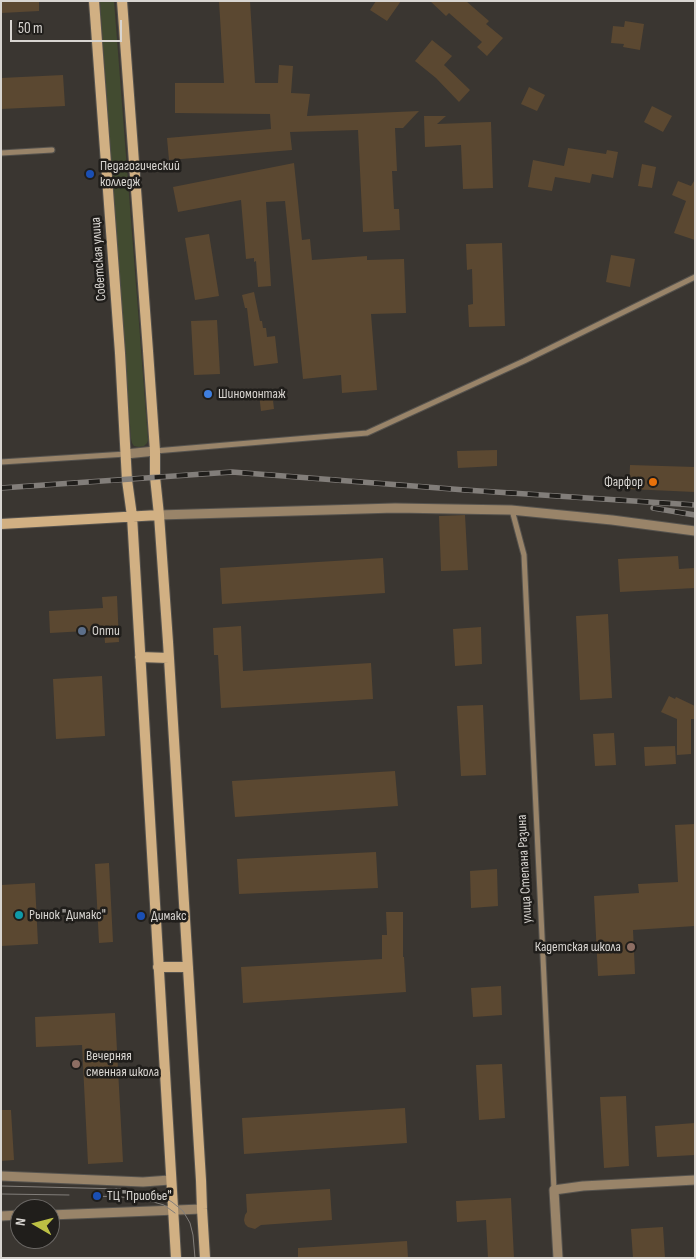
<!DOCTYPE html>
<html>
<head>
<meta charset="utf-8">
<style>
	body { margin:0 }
	#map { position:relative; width:696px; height:1259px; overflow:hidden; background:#3a3631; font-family:"Sofia Sans Condensed",sans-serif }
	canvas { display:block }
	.frame { position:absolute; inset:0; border:2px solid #d8d5d1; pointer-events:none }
	.north { position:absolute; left:10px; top:1199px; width:50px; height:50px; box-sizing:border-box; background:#201e1b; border:1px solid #6a6764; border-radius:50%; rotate:278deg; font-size:14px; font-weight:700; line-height:20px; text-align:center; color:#d8d5d1 }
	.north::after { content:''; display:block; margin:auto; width:18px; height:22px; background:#bcc044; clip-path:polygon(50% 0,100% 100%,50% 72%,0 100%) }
	.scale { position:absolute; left:10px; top:20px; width:112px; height:22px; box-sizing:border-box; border:2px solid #d8d5d1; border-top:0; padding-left:6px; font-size:15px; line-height:18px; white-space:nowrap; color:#d8d5d1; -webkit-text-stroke:4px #201e1b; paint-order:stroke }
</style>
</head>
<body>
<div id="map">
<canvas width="696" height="1259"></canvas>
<div class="frame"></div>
<div class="north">N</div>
<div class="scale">50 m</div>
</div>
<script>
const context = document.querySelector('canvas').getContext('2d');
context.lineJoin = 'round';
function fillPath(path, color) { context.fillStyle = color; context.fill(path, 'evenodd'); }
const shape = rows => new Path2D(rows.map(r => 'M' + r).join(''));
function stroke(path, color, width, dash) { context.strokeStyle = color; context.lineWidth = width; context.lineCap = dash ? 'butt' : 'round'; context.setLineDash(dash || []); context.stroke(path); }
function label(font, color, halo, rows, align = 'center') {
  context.font = font + ' "Sofia Sans Condensed",sans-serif'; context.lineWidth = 5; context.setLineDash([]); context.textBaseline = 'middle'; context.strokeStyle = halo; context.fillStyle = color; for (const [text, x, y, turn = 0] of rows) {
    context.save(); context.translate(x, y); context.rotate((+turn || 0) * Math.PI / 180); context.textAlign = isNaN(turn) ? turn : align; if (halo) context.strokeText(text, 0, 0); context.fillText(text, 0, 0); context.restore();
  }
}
fillPath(shape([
	[100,1,114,1,148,440,147,443,144,446,139,447,134,446,132,443,131,438]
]), '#424b30');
fillPath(shape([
	[1,1,39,1,39,11,1,13],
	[219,1,250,1,255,83,278,83,279,65,293,66,291,93,310,94,307,116,419,111,403,128,395,128,397,171,392,171,394,209,399,209,400,230,363,232,358,130,290,132,292,150,169,160,167,138,271,129,270,114,175,113,175,83,224,83],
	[376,1,401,1,387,21,370,10],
	[430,1,466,1,489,21,486,24,503,38,487,56,477,47,482,42,449,13,446,16],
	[625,21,644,24,640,50,623,47,624,44,611,43,613,26,624,27],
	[432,40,452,56,444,65,470,90,459,102,436,78,415,61],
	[63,75,65,106,1,109,1,78],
	[529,87,545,95,537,111,521,104],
	[652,106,672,116,663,132,644,122],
	[424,116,446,116,437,124,491,122,493,188,463,189,461,145,425,147],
	[568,148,606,154,607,150,618,152,613,178,592,174,590,183,555,177,552,191,528,187,533,160,564,166],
	[294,163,302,240,310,239,312,260,367,256,367,260,404,259,406,313,371,314,377,390,342,393,341,375,303,379,285,201,266,202,271,286,258,287,256,261,254,262,254,258,246,259,241,200,178,212,173,187],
	[642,164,656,167,652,188,638,186],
	[678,181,691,186,694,181,695,181,695,240,674,233,686,201,672,195],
	[209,234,219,296,195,300,185,238],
	[502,243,505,326,469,327,468,305,473,304,472,269,467,270,466,244],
	[611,255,635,259,630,287,606,282],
	[254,292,260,321,262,321,263,328,266,328,267,337,275,336,278,363,254,366,247,308,245,308,242,295],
	[217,320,220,374,194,375,191,321],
	[272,392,274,409,261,411,259,394],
	[497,450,497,466,458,468,457,451],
	[630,465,695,467,695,492,629,489],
	[465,515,468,570,441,571,439,516],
	[678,556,679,569,695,568,695,588,620,592,618,559],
	[383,558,385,593,222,604,220,568],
	[117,596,119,642,105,643,104,630,50,633,49,611,103,608,102,597],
	[608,614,612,698,580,700,576,616],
	[241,626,243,671,371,663,373,699,221,708,218,655,214,655,213,628],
	[481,627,482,664,455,666,453,629],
	[102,676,105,736,56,739,53,679],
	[669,696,675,699,676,697,695,706,695,719,691,719,691,754,677,755,677,719,661,712],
	[483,705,486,775,461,776,457,706],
	[614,733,616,765,595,766,593,734],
	[675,746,676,764,645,766,644,747],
	[395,771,398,806,235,817,232,781],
	[695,824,695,926,633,930,635,974,598,976,594,896,639,893,638,884,678,882,675,825],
	[376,852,378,888,239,894,237,859],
	[109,863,113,942,99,943,95,864],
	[497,869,498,906,471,908,470,871],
	[35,883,38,944,1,946,1,885],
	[386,912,403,912,403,957,404,957,406,992,243,1003,241,967,382,959,382,935,387,935],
	[501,986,502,1015,473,1017,471,988],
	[115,1013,123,1162,88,1164,82,1045,36,1047,35,1017],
	[502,1064,505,1118,479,1120,476,1065],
	[626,1096,629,1166,604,1168,600,1097],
	[405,1108,407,1143,244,1154,242,1118],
	[1,1110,11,1110,14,1160,1,1161],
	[695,1123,695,1155,657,1157,655,1126],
	[330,1189,332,1220,261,1225,255,1229,248,1227,245,1224,244,1220,245,1215,247,1212,246,1194],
	[511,1198,514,1258,488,1258,486,1220,457,1222,456,1201],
	[663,1227,665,1258,633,1258,631,1229],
	[407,1241,408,1258,298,1258,298,1248]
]), '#5b4831');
const minor = shape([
	[1,153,52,150],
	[155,451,367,433,524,361,695,277],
	[1,462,126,454],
	[512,510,524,555,554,1190]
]);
const tertiary = shape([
	[126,454,155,451],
	[159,515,395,508,511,510,612,520,695,531],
	[1,1176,143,1182,170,1180],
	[50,1215,202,1209],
	[1,1216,20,1215],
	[558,1258,554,1190,583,1186,695,1180]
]);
const secondary = shape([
	[94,1,120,353,127,480,132,516,176,1258],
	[122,1,148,351,155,451,155,477,159,515,168,642,201,1180,202,1209,205,1258],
	[1,524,159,515],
	[140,657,169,658],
	[158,967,188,967]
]);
stroke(minor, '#56534e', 7);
stroke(tertiary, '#56534e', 11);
stroke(secondary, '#56534e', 12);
stroke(minor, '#998469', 5);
stroke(tertiary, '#998469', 9);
stroke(secondary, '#d1b083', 10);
stroke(shape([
	[1,1186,122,1189,162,1196,172,1202,183,1211,190,1223,193,1235,195,1258],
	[1,1194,69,1195],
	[94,1196,121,1197,150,1201,164,1205,175,1213]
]), '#827e7a', 1);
const rail = shape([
	[1,488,232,472,465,490,695,505],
	[653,508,695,515]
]);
stroke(rail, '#827e7a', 5.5);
stroke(rail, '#201e1b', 4, [11]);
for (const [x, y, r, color] of [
	[90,174,5,"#1a4fb4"],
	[208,394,5,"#3f7fe0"],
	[653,482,5,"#e8710a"],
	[82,631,5,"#5c6f8a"],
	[19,915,5,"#0f9aa8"],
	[141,916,5,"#1a4fb4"],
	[631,947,5,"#8d6e63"],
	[76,1064,5,"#8d6e63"],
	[97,1196,5,"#1a4fb4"]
]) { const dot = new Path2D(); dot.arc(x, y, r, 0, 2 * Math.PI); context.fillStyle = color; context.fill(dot); stroke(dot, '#201e1b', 2); }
label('14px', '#d8d5d1', '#201e1b', [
	["Педагогический",100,166],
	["колледж",100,182],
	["Шиномонтаж",218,394],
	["Фарфор",643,482,"right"],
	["Опти",92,631],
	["Рынок \"Димакс\"",29,915],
	["Димакс",151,916],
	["Кадетская школа",621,947,"right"],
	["Вечерняя",86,1056],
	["сменная школа",86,1072],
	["ТЦ \"Приобье\"",107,1196]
], 'left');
label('14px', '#d8d5d1', '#201e1b', [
	["Советская улица",99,259,-94],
	["улица Степана Разина",525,869,-93]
]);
</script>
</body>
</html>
